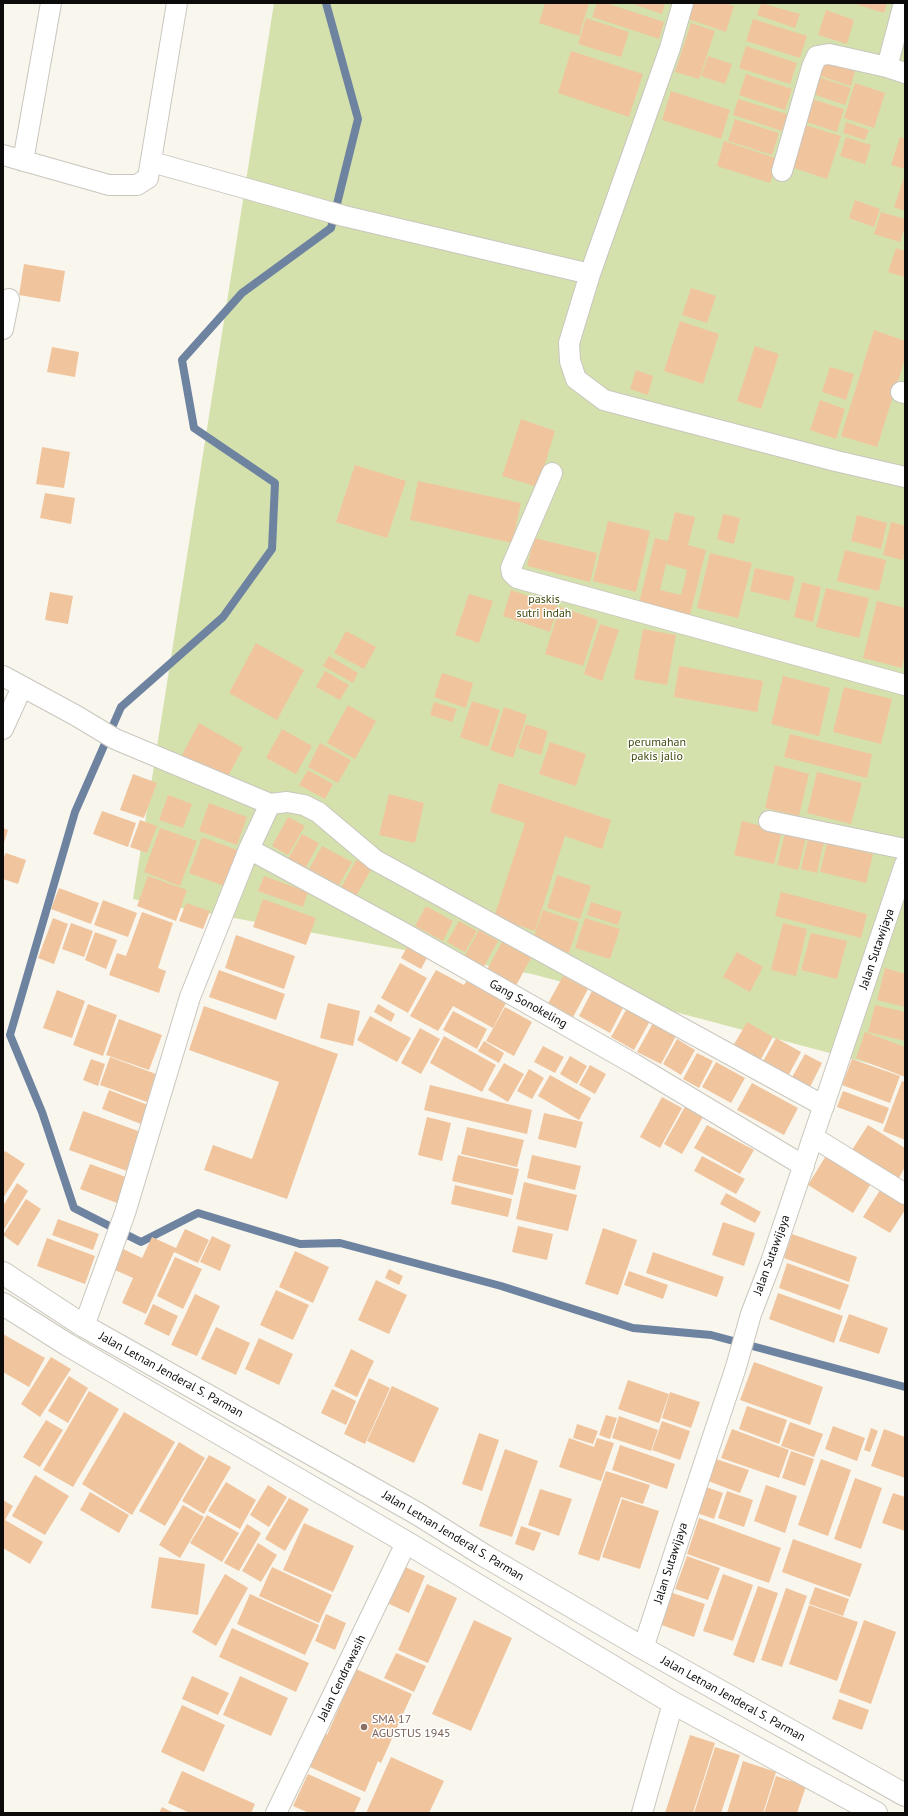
<!DOCTYPE html>
<html>
<head>
<meta charset="utf-8">
<style>
	body { margin:0 }
	#map { position:relative; width:908px; height:1816px; overflow:hidden; background:#f9f6ee; font-family:"PT Sans",sans-serif }
	canvas { display:block }
	.frame { position:absolute; inset:0; border:4px solid #0c0b09; pointer-events:none }
</style>
</head>
<body>
<div id="map">
<canvas width="908" height="1816"></canvas>
<div class="frame"></div>
</div>
<script>
const context = document.querySelector('canvas').getContext('2d');
context.lineJoin = 'round';
function fillPath(path, color) { context.fillStyle = color; context.fill(path, 'evenodd'); }
const shape = rows => new Path2D(rows.map(r => 'M' + r).join(''));
function stroke(path, color, width, dash) { context.strokeStyle = color; context.lineWidth = width; context.lineCap = dash ? 'butt' : 'round'; context.setLineDash(dash || []); context.stroke(path); }
function label(font, color, halo, rows, align = 'center') {
  context.font = font + ' "PT Sans",sans-serif'; context.lineWidth = 3; context.setLineDash([]); context.textBaseline = 'middle'; context.strokeStyle = halo; context.fillStyle = color; for (const [text, x, y, turn = 0] of rows) {
    context.save(); context.translate(x, y); context.rotate((+turn || 0) * Math.PI / 180); context.textAlign = isNaN(turn) ? turn : align; if (halo) context.strokeText(text, 0, 0); context.fillText(text, 0, 0); context.restore();
  }
}
fillPath(shape([
	[274,3,905,3,905,1073,532,974,133,899]
]), '#d5e1ad');
stroke(shape([
	[326,3,358,119,331,228,242,293,182,360,194,428,275,483,272,549,223,617,121,707,75,812,10,1035,42,1112,74,1208,141,1242,198,1213,300,1244,340,1243,501,1286,633,1328,711,1335,905,1387]
]), '#6d83a0', 8);
fillPath(shape([
	[545,3,589,3,579,36,539,23],
	[597,3,606,3,664,22,659,39,592,17],
	[630,3,665,3,662,14],
	[690,3,725,3,734,6,726,32,685,18],
	[761,3,800,14,795,28,757,15],
	[852,3,887,3,884,13],
	[826,10,854,20,847,44,818,35],
	[586,18,629,32,621,57,578,44],
	[753,19,807,36,800,58,746,41],
	[691,23,715,31,699,79,675,72],
	[746,46,797,63,790,84,739,68],
	[571,51,643,74,629,117,558,93],
	[708,56,732,64,725,84,701,76],
	[819,59,855,71,851,86,814,74],
	[746,74,792,89,785,110,739,95],
	[816,76,851,88,845,105,810,93],
	[855,83,885,93,874,128,844,118],
	[671,91,730,110,721,139,662,120],
	[809,98,844,109,837,132,803,121],
	[738,99,787,114,782,131,733,115],
	[735,119,779,133,772,155,728,141],
	[846,122,869,130,865,140,843,133],
	[802,124,841,136,827,179,788,166],
	[846,137,871,145,865,164,840,156],
	[900,137,905,139,905,169,891,165],
	[724,141,778,159,770,183,717,166],
	[905,175,905,211,894,207],
	[855,200,880,209,874,227,849,218],
	[881,212,905,219,905,227,900,242,874,234],
	[896,248,905,251,905,277,888,272],
	[24,264,65,271,60,302,19,295],
	[691,288,716,296,707,323,682,315],
	[680,321,719,334,703,384,664,371],
	[874,330,905,341,905,359,877,447,841,436],
	[755,346,779,354,761,409,737,401],
	[52,347,79,352,75,377,47,372],
	[830,367,854,374,846,400,822,392],
	[636,370,653,376,648,395,630,389],
	[820,400,845,409,836,439,810,430],
	[521,419,555,431,538,487,502,476],
	[42,447,70,452,64,488,36,484],
	[355,465,406,481,387,538,336,522],
	[418,481,521,503,512,543,410,520],
	[45,493,75,498,71,524,40,518],
	[675,512,695,517,688,545,706,550,690,615,639,603,655,538,668,541],
	[666,564,687,570,681,595,660,590],
	[723,514,740,518,734,544,717,539],
	[857,515,887,523,881,549,851,541],
	[608,521,650,531,636,592,593,581],
	[891,522,905,526,905,550,903,560,883,555],
	[534,538,597,553,590,582,527,566],
	[845,550,886,560,879,591,837,581],
	[710,553,752,563,738,618,697,608],
	[755,568,795,577,789,601,750,591],
	[802,582,821,587,813,622,794,617],
	[826,588,869,598,859,638,816,627],
	[511,590,558,606,550,632,503,616],
	[50,592,73,596,68,624,45,620],
	[469,594,493,601,479,643,455,635],
	[877,601,905,608,905,653,902,668,863,658],
	[560,607,598,620,583,666,545,654],
	[600,624,619,630,602,681,584,674],
	[643,629,676,635,667,685,634,679],
	[346,631,376,647,364,669,334,653],
	[256,643,304,670,277,720,229,693],
	[329,656,358,673,353,683,323,666],
	[679,666,763,681,757,712,674,697],
	[325,671,349,685,340,700,316,687],
	[442,673,473,683,466,708,434,697],
	[783,676,830,688,819,736,771,724],
	[844,687,892,699,881,744,833,732],
	[472,701,500,710,488,747,460,737],
	[434,702,457,709,452,722,430,715],
	[348,705,376,721,355,759,327,743],
	[504,707,527,715,513,758,490,750],
	[199,723,243,748,225,782,181,757],
	[526,724,548,731,541,755,518,748],
	[282,729,312,746,296,774,266,758],
	[790,734,872,754,867,778,784,757],
	[550,742,586,754,576,786,539,774],
	[320,743,351,760,338,783,308,767],
	[775,765,809,774,799,816,765,808],
	[308,770,333,784,325,799,299,785],
	[817,772,862,783,851,824,807,813],
	[133,774,157,783,144,818,120,810],
	[499,783,611,820,602,849,565,836,535,931,494,917,525,823,490,812],
	[389,794,424,803,415,843,379,835],
	[168,795,192,804,183,828,159,820],
	[209,803,247,817,237,845,199,831],
	[102,811,136,823,128,847,93,834],
	[288,817,305,826,288,855,272,846],
	[140,820,157,826,147,853,130,847],
	[742,821,782,831,774,864,734,855],
	[3,828,8,830,3,846],
	[160,828,197,841,180,886,144,872],
	[785,833,806,838,798,870,777,865],
	[302,834,319,843,304,871,287,861],
	[202,837,240,851,227,887,189,873],
	[808,839,824,842,817,873,801,869],
	[827,843,873,854,866,883,820,872],
	[322,846,352,862,339,885,309,869],
	[6,853,26,860,18,884,3,879,3,858],
	[356,860,372,868,356,896,341,888],
	[557,875,591,886,580,919,547,908],
	[148,876,187,890,176,921,137,906],
	[264,876,308,892,303,907,258,891],
	[59,888,99,903,91,924,51,909],
	[781,892,867,914,861,938,775,916],
	[263,899,316,918,306,945,253,927],
	[103,900,137,913,128,937,94,925],
	[591,902,622,912,618,925,587,915],
	[186,903,210,911,203,929,179,921],
	[426,906,453,921,443,941,415,926],
	[543,910,579,922,569,953,532,942],
	[142,912,173,923,158,968,166,971,159,993,109,975,117,953,126,956],
	[53,918,68,924,54,964,38,958],
	[585,918,620,929,610,959,575,948],
	[459,921,477,931,465,952,447,942],
	[71,923,93,931,84,957,62,949],
	[783,923,807,929,796,976,771,970],
	[479,930,498,941,481,972,462,961],
	[95,932,117,940,106,969,85,960],
	[811,933,847,941,837,979,801,970],
	[236,935,295,956,284,989,225,968],
	[502,942,531,958,513,991,484,975],
	[407,947,427,958,421,969,401,958],
	[737,952,763,967,750,992,723,977],
	[400,963,427,978,408,1013,381,998],
	[885,968,905,974,905,1007,877,1000],
	[219,970,285,994,276,1020,209,997],
	[436,970,464,985,469,977,508,999,493,1028,453,1006,438,1031,410,1016],
	[563,976,588,989,570,1023,545,1009],
	[57,990,85,1001,72,1038,43,1028],
	[592,991,623,1008,610,1033,579,1016],
	[328,1003,360,1011,353,1046,320,1038],
	[88,1004,117,1015,103,1056,73,1045],
	[378,1004,395,1014,391,1022,374,1012],
	[875,1005,905,1012,905,1041,868,1032],
	[204,1006,338,1054,287,1199,204,1170,213,1145,252,1159,279,1082,189,1050],
	[505,1007,532,1022,514,1056,486,1041],
	[627,1008,650,1021,634,1050,611,1037],
	[453,1011,487,1029,477,1049,443,1030],
	[370,1016,411,1038,397,1062,357,1040],
	[119,1019,162,1035,149,1070,106,1055],
	[747,1022,773,1037,760,1061,733,1046],
	[653,1023,676,1036,661,1064,637,1052],
	[420,1028,440,1039,421,1074,401,1063],
	[865,1032,905,1047,905,1077,856,1058],
	[444,1036,496,1065,482,1092,430,1063],
	[776,1038,801,1052,787,1078,762,1063],
	[677,1039,695,1050,681,1075,663,1064],
	[484,1041,504,1053,499,1063,478,1051],
	[543,1046,564,1057,555,1073,534,1062],
	[697,1053,713,1061,699,1088,683,1079],
	[805,1054,822,1063,809,1089,791,1079],
	[570,1056,587,1066,577,1084,560,1074],
	[110,1057,156,1074,147,1102,100,1085],
	[91,1059,105,1064,98,1086,83,1080],
	[852,1059,900,1076,890,1103,842,1085],
	[716,1062,745,1078,731,1103,702,1087],
	[504,1063,524,1074,508,1102,488,1090],
	[590,1065,606,1074,595,1094,579,1085],
	[529,1069,544,1078,532,1099,517,1091],
	[550,1075,591,1098,579,1120,538,1096],
	[902,1081,905,1082,905,1140,883,1131],
	[752,1083,798,1108,784,1135,737,1110],
	[430,1085,532,1110,527,1134,424,1110],
	[109,1090,148,1105,141,1124,102,1109],
	[843,1091,889,1108,883,1124,837,1107],
	[662,1097,682,1108,660,1148,640,1137],
	[686,1105,704,1115,682,1154,664,1144],
	[83,1111,141,1132,127,1171,69,1150],
	[544,1113,583,1122,576,1148,538,1139],
	[427,1117,451,1123,442,1161,418,1155],
	[707,1125,754,1150,740,1174,694,1148],
	[868,1125,905,1148,905,1167,899,1178,852,1150],
	[467,1127,524,1140,517,1167,461,1154],
	[5,1151,25,1164,3,1198,3,1154],
	[827,1154,872,1182,853,1213,808,1185],
	[458,1155,519,1169,513,1195,452,1181],
	[532,1155,581,1166,575,1190,527,1178],
	[702,1156,745,1179,736,1194,694,1171],
	[90,1164,126,1177,117,1203,80,1189],
	[524,1182,577,1195,568,1231,516,1219],
	[17,1183,28,1191,3,1231,3,1206],
	[455,1185,512,1199,508,1217,451,1204],
	[882,1187,905,1201,905,1210,890,1233,863,1217],
	[726,1193,761,1212,755,1223,720,1204],
	[26,1199,41,1209,18,1246,3,1235],
	[58,1219,99,1234,93,1250,52,1235],
	[723,1222,755,1233,744,1266,712,1255],
	[518,1226,553,1234,547,1260,512,1252],
	[603,1228,637,1240,618,1295,585,1284],
	[185,1229,209,1240,198,1263,174,1252,146,1314,122,1303,133,1278,108,1267,117,1246,142,1258,152,1237,176,1248],
	[792,1234,857,1257,849,1282,784,1258],
	[212,1236,231,1245,220,1271,200,1262],
	[47,1238,95,1256,85,1284,37,1266],
	[295,1251,329,1267,313,1303,279,1287],
	[653,1252,724,1277,717,1297,646,1273],
	[175,1257,202,1269,183,1309,157,1296],
	[787,1263,849,1285,840,1310,779,1288],
	[389,1269,403,1276,399,1285,385,1278],
	[629,1271,668,1285,663,1299,624,1285],
	[376,1280,407,1295,389,1334,358,1320],
	[276,1290,309,1305,293,1340,260,1325],
	[778,1293,843,1316,834,1343,769,1319],
	[195,1294,220,1306,197,1356,171,1345],
	[153,1304,178,1316,169,1336,144,1324],
	[849,1314,888,1328,879,1354,839,1341],
	[216,1327,250,1343,236,1375,201,1359],
	[3,1334,45,1358,29,1387,3,1372],
	[259,1338,293,1354,279,1385,245,1369],
	[351,1349,374,1361,357,1397,334,1386],
	[51,1357,71,1369,40,1417,21,1404],
	[754,1362,823,1387,810,1425,740,1400],
	[69,1376,88,1388,68,1423,48,1411],
	[369,1378,390,1388,365,1444,344,1434],
	[628,1380,669,1394,659,1423,618,1409],
	[392,1386,439,1408,414,1463,367,1441],
	[332,1389,356,1401,346,1425,321,1413],
	[89,1391,119,1409,73,1487,43,1470],
	[670,1392,700,1402,691,1428,662,1418],
	[747,1406,787,1420,779,1444,739,1429],
	[124,1412,175,1442,132,1515,82,1484],
	[606,1415,617,1418,610,1439,599,1435],
	[619,1416,658,1430,651,1451,612,1438],
	[46,1420,63,1430,40,1467,23,1457],
	[662,1421,690,1431,680,1460,652,1450],
	[790,1422,823,1434,814,1457,781,1446],
	[577,1424,598,1431,593,1444,573,1438],
	[833,1426,865,1438,857,1461,825,1449],
	[871,1428,878,1431,870,1452,864,1450],
	[732,1429,789,1450,779,1478,721,1458],
	[884,1429,905,1437,905,1478,871,1466],
	[479,1433,499,1440,482,1491,462,1484],
	[569,1438,594,1447,597,1438,614,1443,601,1481,559,1467],
	[179,1442,205,1458,165,1526,139,1511],
	[620,1445,675,1464,667,1489,612,1470],
	[505,1449,538,1461,512,1537,479,1526],
	[791,1451,814,1459,805,1486,782,1478],
	[209,1455,231,1467,204,1514,182,1501],
	[716,1459,749,1470,740,1493,708,1481],
	[821,1459,851,1470,828,1536,798,1525],
	[606,1471,650,1485,643,1504,621,1497,599,1561,578,1554],
	[35,1475,69,1496,45,1535,12,1516],
	[855,1478,882,1488,861,1549,834,1539],
	[226,1482,256,1500,240,1529,208,1511],
	[268,1485,287,1497,269,1527,250,1515],
	[766,1485,797,1496,785,1533,754,1521],
	[706,1487,723,1493,714,1519,697,1513],
	[540,1489,572,1499,559,1536,528,1525],
	[727,1491,753,1500,744,1527,718,1518],
	[90,1492,129,1515,119,1533,80,1510],
	[893,1493,905,1497,905,1531,882,1523],
	[289,1498,309,1509,285,1551,265,1539],
	[622,1499,659,1511,640,1569,602,1557],
	[3,1500,13,1506,5,1520,43,1542,30,1564,3,1548],
	[183,1505,204,1517,180,1558,159,1545],
	[207,1515,239,1533,222,1562,190,1543],
	[699,1518,781,1548,769,1583,687,1554],
	[304,1523,354,1546,333,1592,283,1570],
	[247,1524,261,1533,239,1571,224,1563],
	[521,1526,541,1533,534,1551,515,1544],
	[793,1539,862,1564,850,1597,782,1572],
	[258,1543,277,1555,261,1582,242,1571],
	[687,1556,720,1568,708,1600,675,1589],
	[159,1557,205,1564,198,1615,151,1608],
	[401,1565,425,1576,409,1613,385,1602],
	[272,1567,332,1595,319,1623,259,1596],
	[225,1574,248,1588,216,1646,192,1632],
	[723,1574,753,1585,733,1641,703,1631],
	[427,1584,457,1598,428,1663,398,1650],
	[758,1586,778,1593,754,1663,733,1655],
	[815,1587,849,1599,843,1616,809,1604],
	[786,1588,807,1596,782,1667,761,1660],
	[670,1592,705,1604,694,1637,659,1624],
	[250,1594,319,1625,305,1655,237,1624],
	[809,1605,858,1622,837,1681,789,1664],
	[326,1614,346,1623,335,1650,315,1641],
	[474,1620,512,1638,471,1731,432,1714],
	[864,1620,896,1632,871,1704,839,1692],
	[232,1628,309,1663,296,1692,219,1657],
	[396,1653,426,1666,414,1692,384,1678],
	[356,1669,412,1694,381,1763,378,1761,365,1792,310,1767,325,1734,327,1735],
	[192,1676,229,1693,218,1715,182,1699],
	[240,1676,288,1698,271,1736,223,1715],
	[839,1699,869,1710,862,1730,832,1719],
	[182,1705,225,1725,204,1772,161,1752],
	[690,1735,715,1743,693,1813,665,1813],
	[715,1747,740,1755,721,1813,694,1813],
	[391,1757,444,1781,429,1813,366,1813],
	[743,1761,776,1772,763,1813,727,1813],
	[182,1771,255,1804,251,1813,190,1813,168,1803],
	[308,1774,361,1798,354,1813,309,1813,293,1806],
	[776,1776,806,1786,797,1813,764,1813],
	[162,1807,174,1813,159,1813]
]), '#f0c59e');
const street = shape([
	[887,67,905,73],
	[3,155,109,185,137,185,148,178,177,3],
	[23,161,51,3],
	[152,162,344,216,590,274,569,343,570,361,576,379,604,400,836,461,905,477],
	[782,171,812,67,817,56,829,54,887,67,904,3],
	[590,274,670,48,683,3],
	[3,329,9,299],
	[901,392,905,393],
	[552,473,511,568,512,573,517,578,905,685],
	[3,676,75,715,115,739,270,804],
	[3,729,22,687],
	[769,821,905,849],
	[249,849,402,932,634,1064,804,1166],
	[813,1137,905,1194],
	[84,1326,125,1213,190,997,249,849,270,804,287,802,304,805,318,812,375,860,824,1106],
	[643,1648,736,1367,751,1314,771,1262,905,864],
	[276,1813,406,1543],
	[642,1813,673,1703]
]);
const highway = shape([
	[3,1273,84,1326,418,1514,485,1556,643,1648,905,1795],
	[3,1304,68,1345,409,1544,673,1703,876,1813]
]);
stroke(street, '#c9c6be', 22);
stroke(highway, '#c9c6be', 24);
stroke(street, '#fff', 20);
stroke(highway, '#fff', 22);
for (const [x, y, r, color] of [
	[364,1727,4,"#8d6e63"]
]) { const dot = new Path2D(); dot.arc(x, y, r, 0, 2 * Math.PI); context.fillStyle = color; context.fill(dot); stroke(dot, '#fff', 1.5); }
label('12px', '#424b10', '#fff', [
	["paskis",544,600],
	["sutri indah",544,614],
	["perumahan",657,743],
	["pakis jalio",657,757]
]);
label('12px', '#0c0b09', '#fff', [
	["Jalan Sutawijaya",877,949,-71],
	["Gang Sonokeling",528,1004,29],
	["Jalan Sutawijaya",772,1255,-70],
	["Jalan Letnan Jenderal S. Parman",171,1375,29],
	["Jalan Letnan Jenderal S. Parman",453,1536,31],
	["Jalan Sutawijaya",671,1563,-72],
	["Jalan Cendrawasih",342,1678,-64],
	["Jalan Letnan Jenderal S. Parman",733,1699,29]
]);
label('12px', '#785e54', '#fff', [
	["SMA 17",372,1720],
	["AGUSTUS 1945",372,1734]
], 'left');
</script>
</body>
</html>
